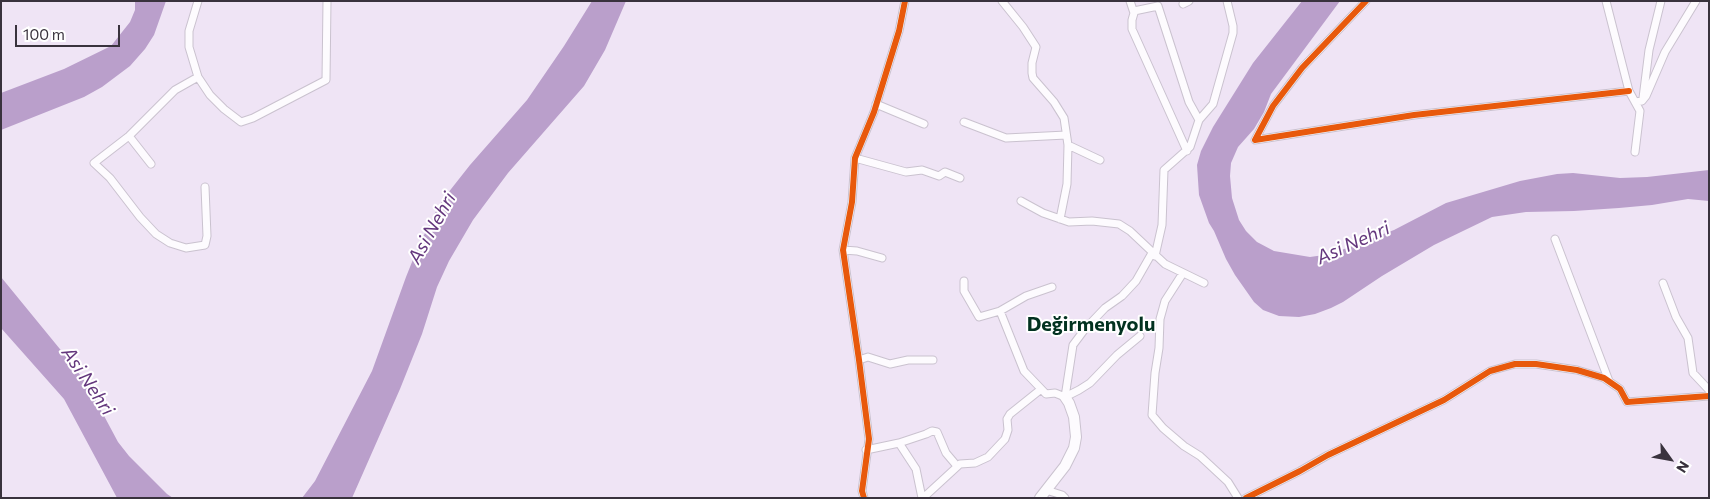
<!DOCTYPE html>
<html>
<head>
<meta charset="utf-8">
<style>
	body { margin:0 }
	#map { position:relative; width:1710px; height:499px; overflow:hidden; background:#efe4f5; font-family:Commissioner,sans-serif }
	canvas { display:block }
	.frame { position:absolute; inset:0; border:2px solid #39323d; pointer-events:none }
	.north { position:absolute; left:1645px; top:434px; width:50px; height:50px; -webkit-text-stroke:4px #fff; paint-order:stroke; rotate:122deg; font-size:14px; font-weight:700; line-height:20px; text-align:center; color:#39323d }
	.north::after { content:''; display:block; margin:auto; width:18px; height:22px; background:#39323d; clip-path:polygon(50% 0,100% 100%,50% 72%,0 100%) }
	.scale { position:absolute; left:15px; top:25px; width:105px; height:22px; box-sizing:border-box; border:2px solid #39323d; border-top:0; padding-left:6px; font-size:15px; line-height:18px; white-space:nowrap; color:#39323d; -webkit-text-stroke:4px #fff; paint-order:stroke }
</style>
</head>
<body>
<div id="map">
<canvas width="1710" height="499"></canvas>
<div class="frame"></div>
<div class="north">N</div>
<div class="scale">100 m</div>
</div>
<script>
const context = document.querySelector('canvas').getContext('2d');
context.lineJoin = 'round';
function fillPath(path, color) { context.fillStyle = color; context.fill(path, 'evenodd'); }
const shape = rows => new Path2D(rows.map(r => 'M' + r).join(''));
function stroke(path, color, width, dash) { context.strokeStyle = color; context.lineWidth = width; context.lineCap = dash ? 'butt' : 'round'; context.setLineDash(dash || []); context.stroke(path); }
function label(font, color, halo, rows, align = 'center') {
  context.font = font + ' Commissioner,sans-serif'; context.lineWidth = 4; context.setLineDash([]); context.textBaseline = 'middle'; context.strokeStyle = halo; context.fillStyle = color; for (const [text, x, y, turn = 0] of rows) {
    context.save(); context.translate(x, y); context.rotate((+turn || 0) * Math.PI / 180); context.textAlign = isNaN(turn) ? turn : align; if (halo) context.strokeText(text, 0, 0); context.fillText(text, 0, 0); context.restore();
  }
}
fillPath(shape([
	[135,1,166,1,154,35,145,49,130,66,102,87,84,97,1,130,1,93,64,69,111,46,130,22,135,10],
	[592,1,626,1,605,50,584,86,508,173,473,220,449,261,437,287,422,334,400,389,352,498,302,498,315,481,372,371,406,277,418,247,435,213,444,198,470,165,527,100,564,46],
	[1302,1,1340,1,1271,94,1264,112,1254,129,1238,147,1231,163,1230,176,1232,198,1239,220,1246,231,1257,242,1274,251,1310,257,1331,254,1394,230,1446,203,1520,181,1557,174,1573,173,1620,178,1647,177,1709,170,1709,201,1688,199,1652,205,1619,208,1574,211,1526,212,1492,217,1434,245,1382,276,1343,302,1331,308,1315,314,1299,317,1279,316,1263,310,1254,302,1235,275,1226,259,1214,231,1209,223,1199,195,1197,165,1201,151,1213,127,1253,63],
	[1,277,64,354,87,384,118,442,129,456,167,494,173,498,117,498,116,496,64,399,1,328]
]), '#ba9fcb');
const street = shape([
	[198,1,189,31,189,47,198,77,210,95,224,109,241,122,253,118,326,80,327,1],
	[1002,1,1023,27,1036,47,1032,63,1032,73,1033,78,1054,102,1064,118,1068,145,1067,184,1060,219],
	[1130,1,1134,13,1132,20,1132,29,1187,151],
	[1366,1,1302,68,1273,106,1255,140,1414,115,1629,91],
	[1606,1,1629,91,1640,111,1635,152],
	[1183,4,1189,1],
	[1134,11,1158,6,1189,102,1199,120],
	[198,77,175,90,129,136,94,163,110,178,140,217,156,234,170,243,186,248,205,245,207,236,205,187],
	[1643,98,1649,50,1661,1],
	[1635,102,1642,101,1646,96,1665,52,1696,1],
	[876,104,924,124],
	[964,122,1006,138,1066,135],
	[129,136,151,164],
	[1068,145,1100,160],
	[855,158,906,172,922,170,939,176,945,172,960,178],
	[1021,201,1043,213,1069,222,1092,221,1119,224,1130,231,1165,264,1204,283],
	[1555,239,1609,381],
	[843,250,857,251,882,258],
	[1155,256,1162,225,1164,170,1190,147,1199,120,1213,104,1233,33,1233,26,1227,1],
	[1183,273,1165,301,1160,319,1159,348,1155,373,1152,415,1163,428,1184,446,1200,456,1228,482,1238,498],
	[964,281,964,291,979,317,1000,311,1026,296,1052,287],
	[1663,283,1676,317,1688,338,1693,373,1709,390],
	[1000,311,1024,371,1046,394,1055,393,1065,397,1079,390,1090,383,1117,355,1140,336],
	[859,360,868,357,890,364,908,360,933,360],
	[1065,397,1073,345,1085,329,1105,308,1122,296,1136,281,1152,253],
	[866,450,899,443],
	[1046,490,1062,495,1065,498],
	[864,498,862,491,869,439,859,360,843,250,852,202,855,158,874,112,899,31,905,1],
	[922,498,916,469,899,443,926,434,932,431,937,432,946,453,957,466],
	[923,498,960,464,975,463,988,457,1005,439,1008,430,1007,419,1010,414,1040,390],
	[1246,498,1300,471,1328,455,1444,400,1490,371,1515,364,1536,364,1577,370,1604,378,1620,389,1627,402,1709,396]
]);
const secondary = shape([
	[1040,498,1065,466,1074,448,1076,437,1074,417,1069,403,1065,397]
]);
stroke(street, '#cac2cf', 9);
stroke(secondary, '#cac2cf', 12);
stroke(street, '#fdfbfe', 7);
stroke(secondary, '#fdfbfe', 10);
stroke(shape([
	[1366,1,1302,68,1273,106,1255,140,1414,115,1629,91],
	[864,498,862,491,869,439,859,360,843,250,852,202,855,158,874,112,899,31,905,1],
	[1246,498,1300,471,1328,455,1444,400,1490,371,1515,364,1536,364,1577,370,1604,378,1620,389,1627,402,1709,396]
]), '#e8590c', 6);
label('italic 19px', '#64377d', '#fff', [
	["Asi Nehri",432,228,-61],
	["Asi Nehri",1353,243,-24],
	["Asi Nehri",88,381,56]
]);
label('bold 20px', '#023220', '#fff', [
	["Değirmenyolu",1091,324]
]);
</script>
</body>
</html>
